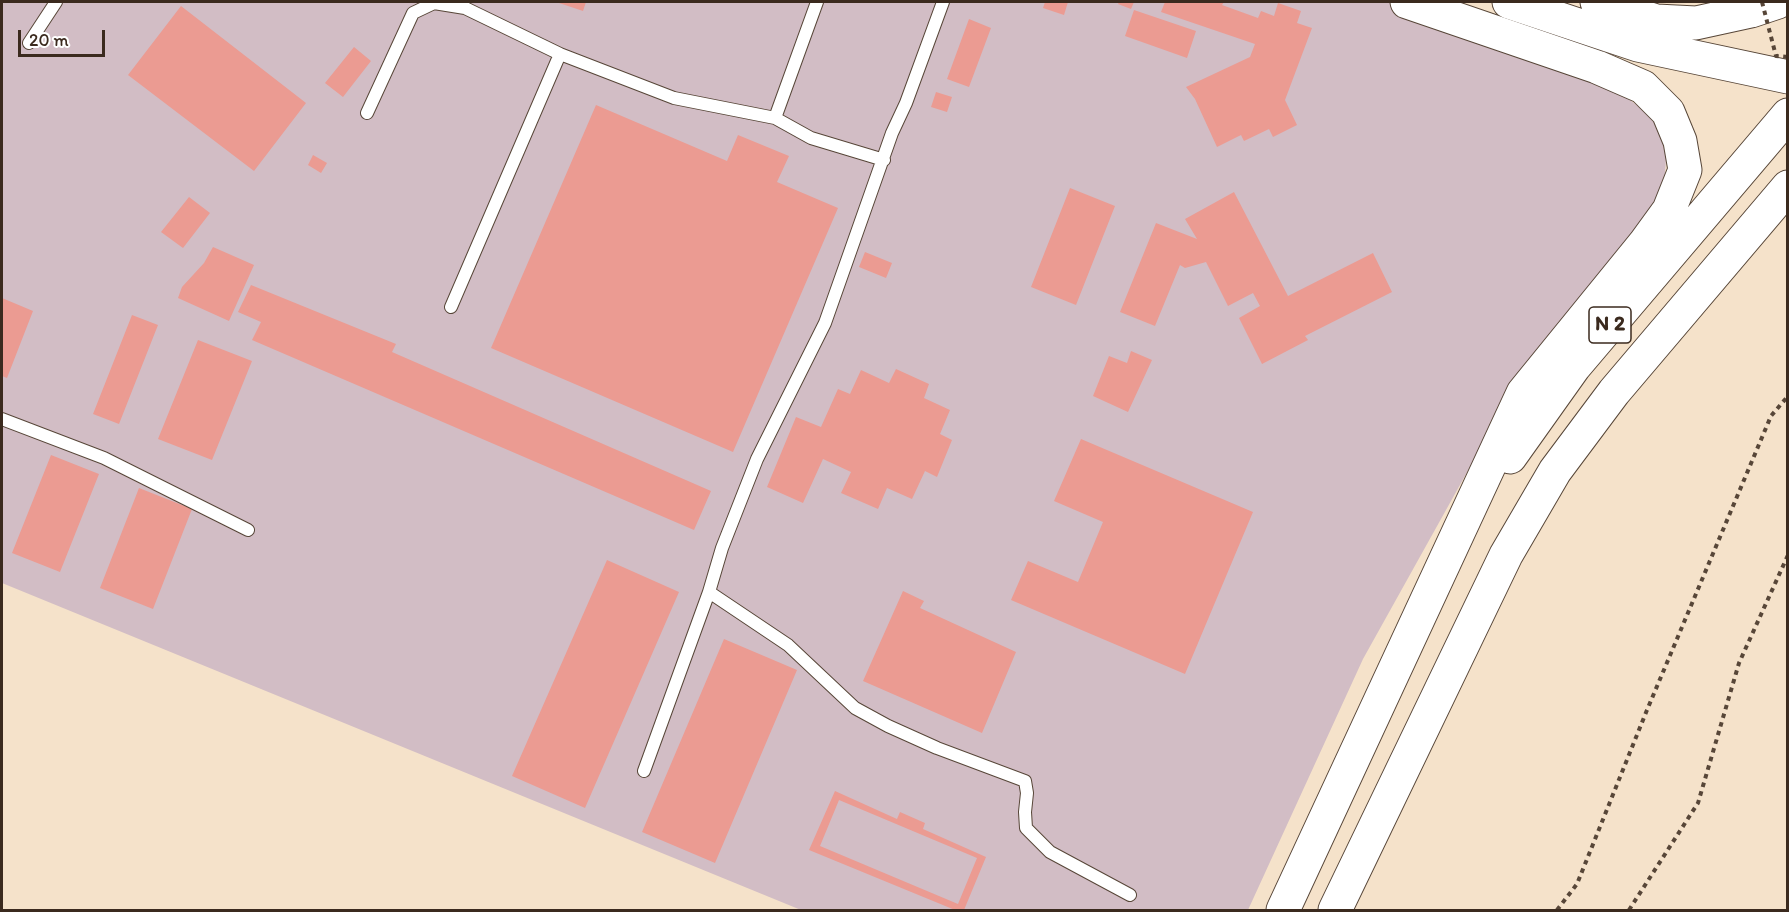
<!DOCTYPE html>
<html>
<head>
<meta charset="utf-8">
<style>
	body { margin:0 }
	#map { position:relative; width:1789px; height:912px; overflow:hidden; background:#f5e2ca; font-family:Itim,sans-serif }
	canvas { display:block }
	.frame { position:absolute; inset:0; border:3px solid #3b2a1e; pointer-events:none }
	.scale { position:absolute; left:18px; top:30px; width:87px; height:27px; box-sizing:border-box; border:3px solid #3b2a1e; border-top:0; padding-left:8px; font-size:18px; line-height:21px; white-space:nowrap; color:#3b2a1e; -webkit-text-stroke:4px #fff; paint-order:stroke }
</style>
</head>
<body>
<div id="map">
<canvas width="1789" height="912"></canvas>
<div class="frame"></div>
<div class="scale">20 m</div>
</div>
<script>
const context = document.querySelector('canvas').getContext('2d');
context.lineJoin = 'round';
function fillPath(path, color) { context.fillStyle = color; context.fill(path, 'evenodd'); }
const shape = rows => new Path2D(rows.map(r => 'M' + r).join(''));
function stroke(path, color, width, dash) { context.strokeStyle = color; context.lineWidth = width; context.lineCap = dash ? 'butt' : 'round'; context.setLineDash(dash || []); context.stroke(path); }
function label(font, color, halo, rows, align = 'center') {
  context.font = font + ' Itim,sans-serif'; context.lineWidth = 4.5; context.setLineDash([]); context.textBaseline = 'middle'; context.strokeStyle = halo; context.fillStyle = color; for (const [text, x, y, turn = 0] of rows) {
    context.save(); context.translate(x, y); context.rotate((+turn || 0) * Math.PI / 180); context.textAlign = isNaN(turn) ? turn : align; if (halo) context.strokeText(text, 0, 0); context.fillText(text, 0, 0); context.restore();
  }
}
fillPath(shape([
	[2,2,1399,2,1601,78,1668,129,1664,189,1495,422,1363,659,1248,910,801,910,2,583]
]), '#d2bdc5');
fillPath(shape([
	[556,2,586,2,583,11],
	[1045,2,1068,2,1064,15,1043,8],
	[1119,2,1134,2,1131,9,1118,4],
	[1165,2,1224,2,1222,5,1258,18,1261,11,1274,16,1278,3,1301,11,1297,23,1312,28,1285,100,1297,125,1273,137,1269,129,1244,141,1241,135,1217,147,1195,99,1186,87,1250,57,1255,44,1161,12],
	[181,6,306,103,254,171,128,75],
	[1134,10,1196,31,1187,58,1125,36],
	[969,19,991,28,969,87,947,79],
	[354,47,371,61,343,97,325,83],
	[936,92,952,97,947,112,931,107],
	[596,105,727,161,738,135,789,156,777,182,838,208,733,452,491,348],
	[313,155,327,163,321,173,308,165],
	[1070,188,1115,206,1076,305,1031,287],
	[1234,192,1288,296,1373,253,1392,292,1305,336,1308,340,1262,364,1239,318,1260,306,1253,293,1228,306,1206,262,1185,268,1180,265,1155,326,1120,312,1156,223,1197,239,1185,219],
	[189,197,210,213,183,248,161,232],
	[213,247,254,265,229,321,178,298,182,287,204,263],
	[865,252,892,263,886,278,859,267],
	[251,285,396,344,392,352,711,491,694,530,252,340,261,322,238,312],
	[2,298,33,311,7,378,2,376],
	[132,315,158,325,119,424,93,414],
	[198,340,252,361,212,460,158,439],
	[1131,351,1152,360,1128,412,1093,396,1109,356,1127,363],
	[896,369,929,384,924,398,950,410,940,434,952,440,937,477,925,471,912,499,887,488,878,509,841,493,851,472,823,459,803,503,767,487,796,417,821,427,838,389,850,394,861,370,889,383],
	[1081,439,1253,512,1185,674,1011,600,1028,561,1078,582,1103,522,1054,501],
	[51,455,99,474,60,572,12,553],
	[139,488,192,509,153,609,100,588],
	[607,560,679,592,585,808,512,776],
	[903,591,924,601,920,608,1016,652,982,733,863,681],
	[724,639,797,670,715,863,642,832],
	[835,791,897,819,900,812,925,823,923,829,986,857,964,910,955,910,809,850],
	[839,800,977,858,958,904,820,846]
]), '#eb9b92');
const service = shape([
	[29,43,56,2],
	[367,113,413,13,434,3,465,8,560,54,674,98,775,118,811,138,884,160],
	[775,118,817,2],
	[451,307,560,54],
	[2,419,104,458,248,530],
	[709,592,788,645,855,708,888,726,937,748,1025,781,1027,793,1025,812,1026,828,1050,852,1130,895],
	[644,771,709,592,722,548,757,459,825,323,892,133,906,103,943,2]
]);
const primary = shape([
	[1509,2,1638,45,1788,77],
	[1597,2,1656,21,1696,23,1751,11,1778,2]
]);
const trunk = shape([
	[1510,457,1574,367,1788,115],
	[1283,910,1523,393,1645,243,1669,210,1685,170,1680,141,1668,112,1643,87,1597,67,1407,2],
	[1335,910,1506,555,1555,471,1614,392,1788,187]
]);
stroke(service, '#574638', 14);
stroke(primary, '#574638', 35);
stroke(trunk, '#574638', 35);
stroke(shape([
	[1557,910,1577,884,1647,710,1771,416,1788,396],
	[1629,910,1698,803,1739,663,1788,555]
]), '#574638', 4, [4.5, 4.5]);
stroke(service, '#fff', 12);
stroke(primary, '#fff', 33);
stroke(trunk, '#fff', 33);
stroke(shape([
	[1762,2,1776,56,1788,57]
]), '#574638', 4, [4.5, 4.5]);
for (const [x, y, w] of [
	[1610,325,42]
]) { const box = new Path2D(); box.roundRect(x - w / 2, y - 18, w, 36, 4.5); context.fillStyle = '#fff'; context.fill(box); stroke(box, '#3b2a1e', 1.5); }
label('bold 21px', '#3b2a1e', null, [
	["N 2",1610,325]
]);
</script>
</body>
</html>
